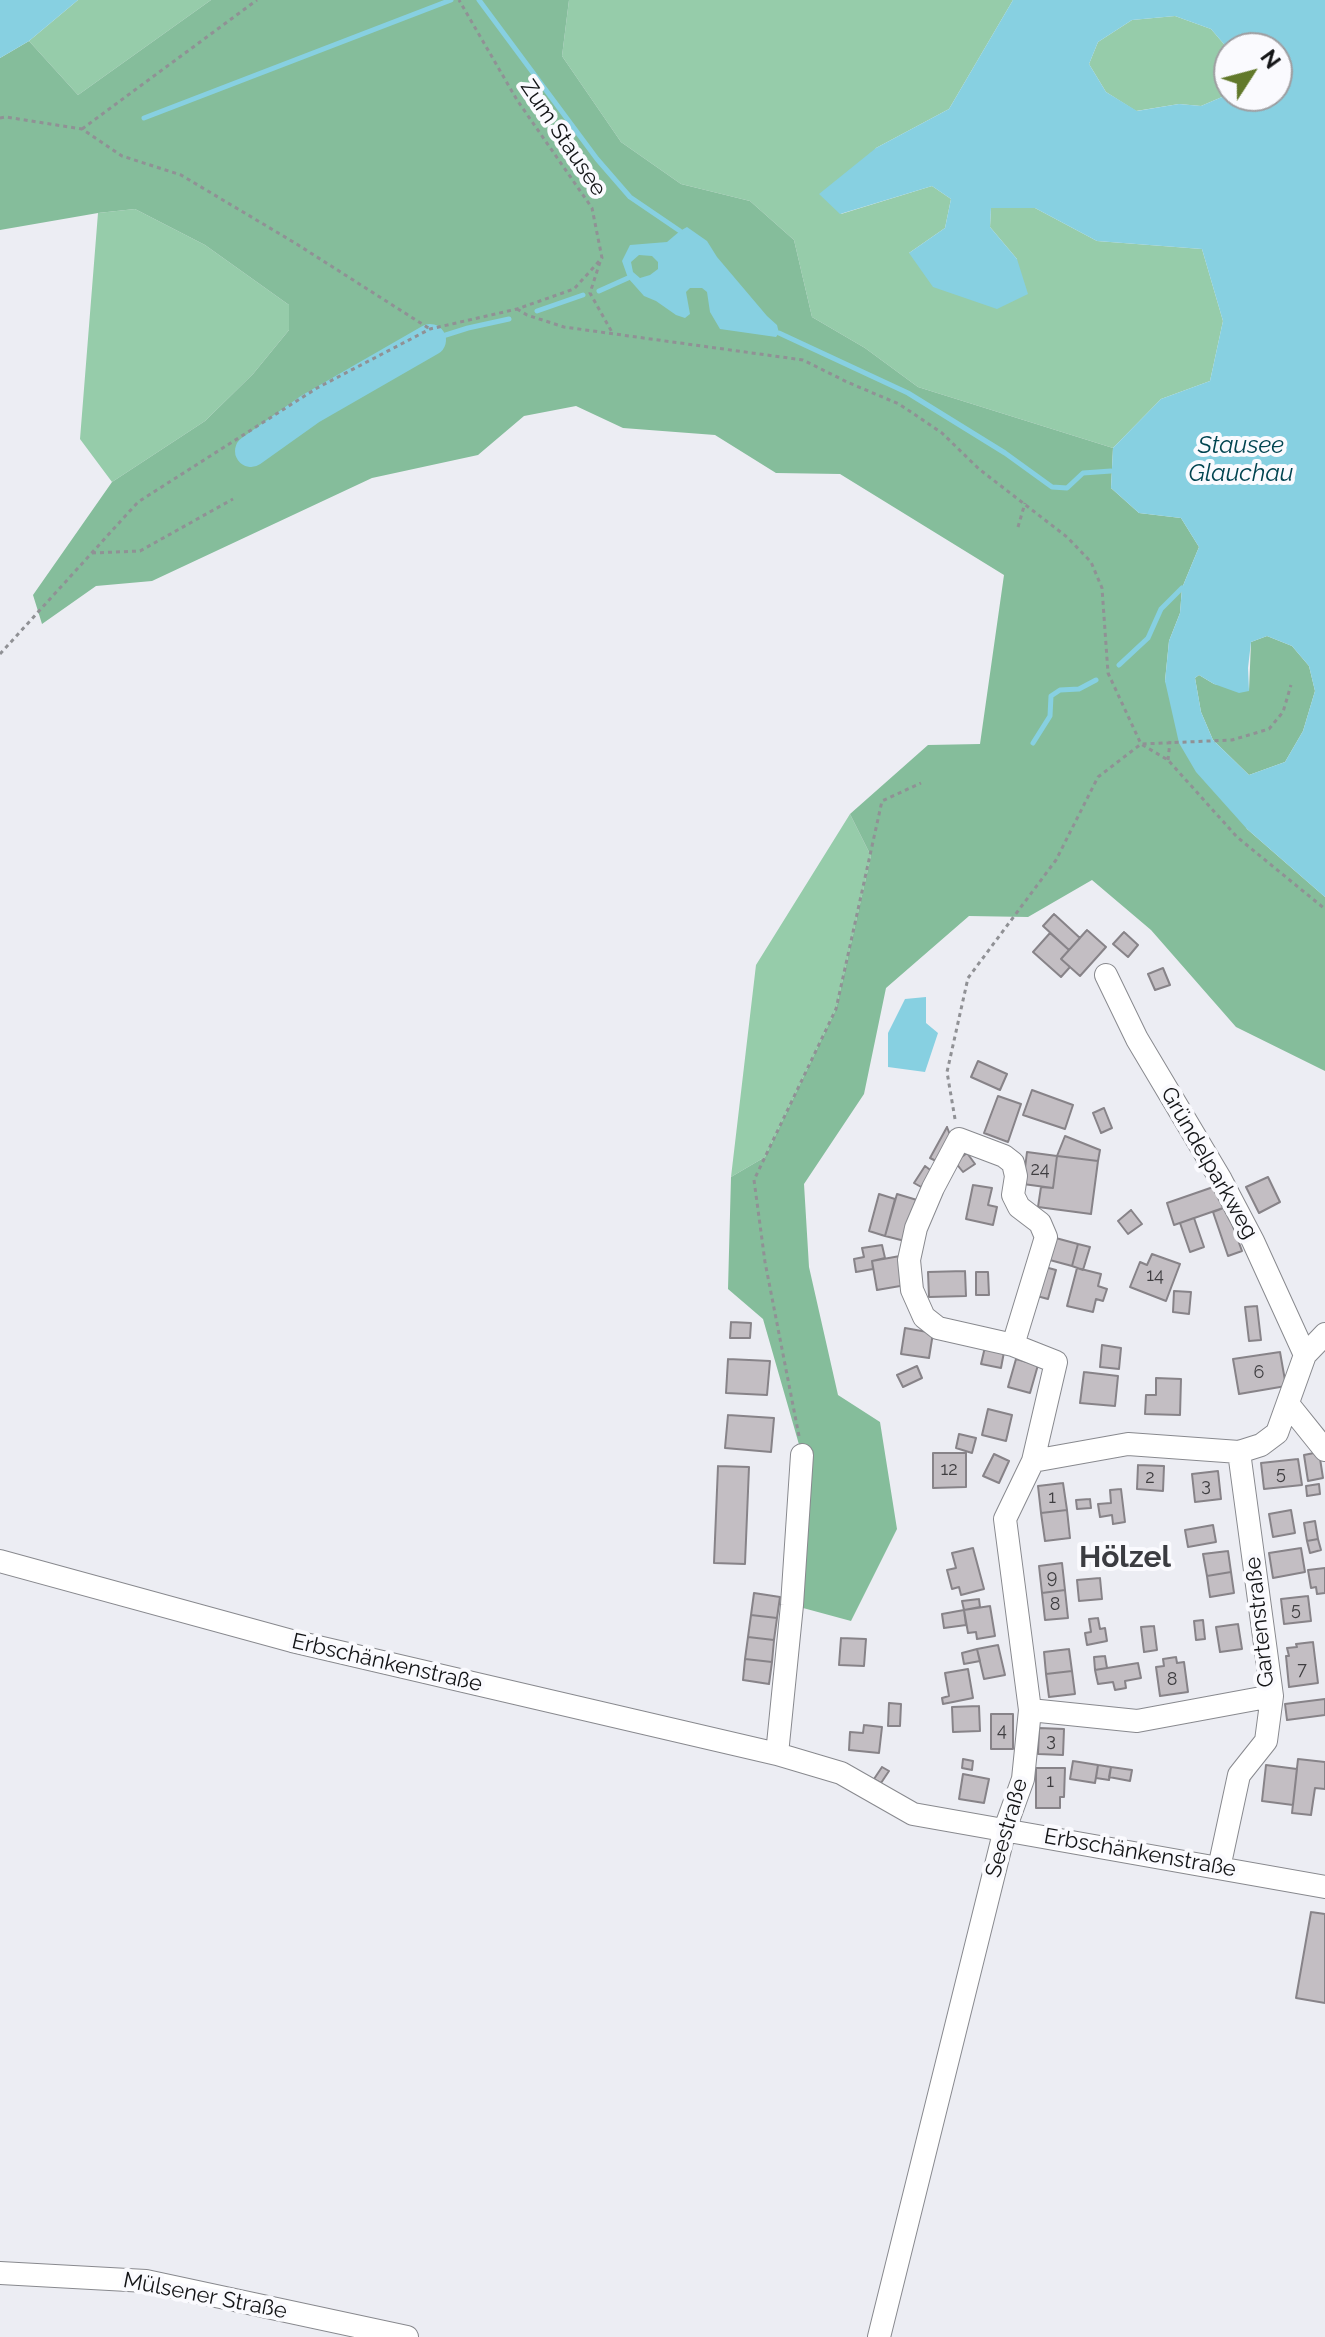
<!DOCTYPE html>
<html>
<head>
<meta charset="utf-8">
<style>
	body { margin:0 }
	#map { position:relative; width:1325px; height:2337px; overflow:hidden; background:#ecedf3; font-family:Raleway,sans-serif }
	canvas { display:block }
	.north { position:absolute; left:1213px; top:32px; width:80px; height:80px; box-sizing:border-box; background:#fafafe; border:2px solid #9e9ea1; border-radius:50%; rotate:54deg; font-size:22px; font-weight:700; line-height:32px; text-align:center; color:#131416 }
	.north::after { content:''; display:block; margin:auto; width:28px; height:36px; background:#62792b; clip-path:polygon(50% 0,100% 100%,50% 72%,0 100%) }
</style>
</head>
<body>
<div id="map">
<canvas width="1325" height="2337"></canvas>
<div class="north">N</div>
</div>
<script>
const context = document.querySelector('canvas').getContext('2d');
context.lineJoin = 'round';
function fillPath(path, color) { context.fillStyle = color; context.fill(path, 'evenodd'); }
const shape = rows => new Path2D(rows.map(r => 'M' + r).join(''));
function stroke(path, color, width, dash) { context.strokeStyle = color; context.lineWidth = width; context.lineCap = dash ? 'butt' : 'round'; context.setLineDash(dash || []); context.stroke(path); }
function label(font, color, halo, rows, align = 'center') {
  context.font = font + ' Raleway,sans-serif'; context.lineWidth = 8; context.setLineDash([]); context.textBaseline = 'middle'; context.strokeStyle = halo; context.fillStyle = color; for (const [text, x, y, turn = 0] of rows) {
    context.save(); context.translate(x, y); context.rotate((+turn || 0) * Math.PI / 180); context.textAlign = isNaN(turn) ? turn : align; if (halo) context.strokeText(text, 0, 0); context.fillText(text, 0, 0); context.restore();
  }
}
fillPath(shape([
	[78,0,211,0,78,95,29,41],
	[569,0,1013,0,949,109,876,148,841,214,932,186,951,199,945,228,909,253,1017,259,990,227,991,208,1035,208,1097,241,1202,249,1223,321,1210,381,1161,399,1113,448,918,387,865,348,812,317,794,240,750,201,681,184,621,142,562,56],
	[1175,16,1211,29,1229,50,1229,94,1201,106,1179,104,1136,111,1106,92,1089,64,1098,42,1132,20],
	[135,209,205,245,289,305,289,330,253,374,205,421,112,482,80,439,98,213],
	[850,814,871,856,836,1009,765,1157,731,1177,756,965]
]), '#96ccaa');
fillPath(shape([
	[211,0,569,0,562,56,621,142,681,184,750,201,794,240,812,317,865,348,918,387,1113,448,1111,488,1139,513,1181,518,1199,547,1182,588,1180,613,1169,641,1165,681,1247,829,1325,897,1325,1071,1236,1027,1151,930,1092,880,1028,917,969,916,886,988,864,1094,804,1184,809,1267,838,1395,880,1422,897,1529,851,1621,792,1605,802,1455,763,1319,728,1289,731,1177,765,1157,836,1009,871,856,850,814,928,745,980,744,1004,575,840,474,776,473,715,435,623,428,576,406,524,416,478,455,372,478,152,581,96,586,42,624,33,595,112,482,205,421,253,374,289,330,289,305,205,245,135,209,98,213,0,230,0,58,29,41,78,95],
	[1267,636,1292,646,1309,666,1315,691,1303,731,1285,762,1249,775,1213,740,1201,712,1195,678,1199,675,1214,684,1249,691,1251,642]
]), '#85bd9b');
fillPath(shape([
	[0,0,78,0,29,41,0,58],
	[1013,0,1325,0,1325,897,1247,829,1196,772,1179,743,1165,681,1169,641,1180,613,1182,588,1199,547,1181,518,1139,513,1111,488,1113,448,1161,399,1210,381,1223,321,1202,249,1097,241,1035,208,991,208,990,227,1017,259,1028,294,997,309,933,287,909,253,945,228,951,199,932,186,840,214,819,194,876,148,949,109],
	[1175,16,1211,29,1229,50,1229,48,1277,48,1277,96,1229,96,1229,94,1201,106,1179,104,1137,111,1106,92,1089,64,1098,42,1132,20],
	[1267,636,1292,646,1309,666,1315,691,1303,731,1285,762,1249,775,1213,740,1201,712,1195,678,1199,675,1214,684,1239,693,1249,691,1248,668,1251,642],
	[687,227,707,241,717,257,767,316,777,325,779,333,776,337,720,329,710,312,707,292,702,288,690,288,686,292,690,314,685,318,676,315,656,301,644,296,628,278,622,261,630,245,667,242,680,231],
	[639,255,652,256,658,262,658,269,650,275,640,278,633,272,631,262],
	[926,997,926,1023,938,1033,925,1072,888,1067,888,1033,905,999]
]), '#87d0e1');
stroke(shape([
	[479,0,597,159,630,197,680,231],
	[144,118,451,0],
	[599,291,628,278],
	[537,311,583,295],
	[779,333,908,393,1005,453,1052,487,1067,488,1083,473,1111,471],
	[430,340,468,328,509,319],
	[1119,665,1148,638,1161,609,1182,588],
	[1033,743,1050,716,1051,696,1060,690,1079,689,1096,680]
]), '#87d0e1', 5);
stroke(shape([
	[251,451,310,409,430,340]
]), '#87d0e1', 32);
const building = shape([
	[1054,914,1080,938,1069,950,1043,926,1054,914],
	[1087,930,1106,947,1080,976,1061,959,1087,930],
	[1124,932,1138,945,1128,957,1113,944,1124,932],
	[1050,933,1069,950,1061,959,1070,967,1061,977,1033,952,1050,933],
	[1163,968,1170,985,1155,990,1148,974,1163,968],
	[978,1061,1007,1074,1000,1090,971,1077,978,1061],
	[1032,1090,1073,1105,1065,1129,1023,1115,1032,1090],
	[998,1096,1021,1104,1008,1142,984,1133,998,1096],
	[1104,1108,1112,1128,1101,1133,1093,1113,1104,1108],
	[947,1127,952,1140,940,1163,930,1158,947,1127],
	[1065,1136,1100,1150,1098,1161,1057,1156,1065,1136],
	[1027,1152,1057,1156,1053,1188,1023,1184,1027,1152],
	[967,1153,975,1164,963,1172,955,1162,967,1153],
	[1057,1156,1098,1161,1091,1214,1038,1207,1041,1187,1053,1188,1057,1156],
	[925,1166,933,1172,923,1188,914,1183,925,1166],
	[1268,1177,1280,1202,1259,1213,1246,1187,1268,1177],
	[973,1185,992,1188,988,1205,997,1207,993,1225,966,1219,973,1185],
	[1219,1185,1226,1207,1174,1225,1167,1203,1219,1185],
	[879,1194,895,1199,885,1236,869,1231,879,1194],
	[897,1194,917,1200,905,1241,885,1236,897,1194],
	[1226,1207,1242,1251,1228,1256,1213,1212,1226,1207],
	[1131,1210,1142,1224,1128,1234,1118,1221,1131,1210],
	[1194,1218,1204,1247,1190,1252,1180,1223,1194,1218],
	[1052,1237,1078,1244,1072,1266,1046,1259,1052,1237],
	[1078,1244,1090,1247,1083,1270,1072,1266,1078,1244],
	[882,1245,885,1258,872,1261,873,1269,856,1272,854,1259,864,1257,862,1248,882,1245],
	[1152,1254,1180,1264,1166,1301,1130,1287,1140,1262,1147,1265,1152,1254],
	[900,1256,906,1285,877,1290,872,1261,900,1256],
	[1041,1266,1056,1270,1048,1299,1033,1295,1041,1266],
	[1077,1268,1101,1274,1098,1286,1107,1289,1103,1301,1096,1299,1093,1312,1067,1306,1077,1268],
	[965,1271,966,1296,929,1297,928,1272,965,1271],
	[976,1272,988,1272,989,1295,976,1295,976,1272],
	[1174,1291,1191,1292,1189,1314,1173,1312,1174,1291],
	[1257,1306,1261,1340,1249,1341,1245,1307,1257,1306],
	[731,1322,751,1323,750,1338,730,1338,731,1322],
	[905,1328,933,1333,929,1358,901,1354,905,1328],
	[1102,1345,1121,1348,1119,1369,1100,1367,1102,1345],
	[985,1347,1004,1352,1001,1368,981,1364,985,1347],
	[1280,1352,1286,1386,1239,1394,1233,1359,1280,1352],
	[728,1359,770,1361,767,1395,726,1393,728,1359],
	[1016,1359,1038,1365,1030,1393,1008,1387,1016,1359],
	[917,1366,922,1378,903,1387,897,1375,917,1366],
	[1084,1372,1118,1376,1115,1406,1080,1403,1084,1372],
	[1156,1378,1181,1379,1180,1415,1145,1414,1146,1395,1156,1395,1156,1378],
	[988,1409,1012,1415,1006,1441,982,1435,988,1409],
	[728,1415,774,1418,771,1452,725,1448,728,1415],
	[959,1434,976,1438,972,1453,956,1448,959,1434],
	[1319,1452,1323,1478,1308,1481,1304,1455,1319,1452],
	[933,1453,966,1453,966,1487,933,1488,933,1453],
	[994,1454,1009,1461,999,1483,983,1476,994,1454],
	[1298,1459,1302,1485,1264,1489,1261,1463,1298,1459],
	[1138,1465,1164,1466,1163,1491,1137,1489,1138,1465],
	[718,1466,749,1467,745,1564,714,1563,718,1466],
	[1218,1471,1221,1499,1195,1502,1192,1474,1218,1471],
	[1063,1483,1067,1510,1041,1513,1038,1486,1063,1483],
	[1319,1484,1320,1494,1307,1496,1306,1486,1319,1484],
	[1121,1489,1125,1522,1113,1524,1112,1515,1100,1517,1098,1504,1111,1503,1110,1490,1121,1489],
	[1090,1499,1091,1508,1077,1509,1076,1500,1090,1499],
	[1067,1510,1070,1538,1045,1541,1041,1513,1067,1510],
	[1291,1510,1295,1533,1273,1537,1269,1514,1291,1510],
	[1315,1521,1318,1539,1307,1541,1304,1523,1315,1521],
	[1213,1525,1216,1542,1188,1547,1185,1530,1213,1525],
	[1318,1539,1321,1550,1310,1553,1307,1541,1318,1539],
	[973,1548,984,1589,961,1595,959,1587,952,1589,947,1570,956,1568,952,1553,973,1548],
	[1301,1548,1305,1572,1273,1578,1269,1553,1301,1548],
	[1228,1551,1231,1572,1207,1576,1203,1554,1228,1551],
	[1062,1563,1065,1590,1042,1593,1039,1566,1062,1563],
	[1325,1568,1325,1593,1317,1594,1316,1587,1311,1588,1308,1570,1325,1568],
	[1231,1572,1234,1593,1210,1597,1207,1576,1231,1572],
	[1100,1578,1102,1599,1079,1601,1077,1580,1100,1578],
	[1065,1590,1068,1618,1045,1620,1042,1593,1065,1590],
	[754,1593,780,1597,777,1618,751,1615,754,1593],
	[1308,1596,1311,1621,1284,1624,1281,1599,1308,1596],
	[979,1599,980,1607,964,1610,962,1601,979,1599],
	[990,1606,995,1636,977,1639,976,1632,968,1633,964,1610,990,1606],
	[964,1610,966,1625,944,1628,942,1614,964,1610],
	[751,1615,777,1618,774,1640,748,1637,751,1615],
	[1098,1618,1100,1629,1105,1628,1107,1641,1087,1645,1085,1633,1091,1632,1089,1619,1098,1618],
	[1203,1620,1205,1639,1196,1640,1194,1621,1203,1620],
	[1238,1624,1242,1649,1220,1652,1216,1627,1238,1624],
	[1154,1626,1157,1650,1144,1652,1141,1627,1154,1626],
	[748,1637,774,1640,772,1662,745,1659,748,1637],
	[841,1638,866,1639,864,1666,839,1665,841,1638],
	[1313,1642,1318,1683,1289,1687,1286,1656,1289,1656,1287,1648,1297,1647,1296,1644,1313,1642],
	[998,1645,1005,1675,984,1679,977,1649,998,1645],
	[977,1649,980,1661,964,1664,962,1653,977,1649],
	[1069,1649,1072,1671,1046,1674,1044,1652,1069,1649],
	[1105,1656,1107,1668,1095,1670,1094,1657,1105,1656],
	[1176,1657,1177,1663,1184,1662,1188,1692,1160,1696,1156,1667,1164,1666,1163,1659,1176,1657],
	[745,1659,772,1662,769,1684,743,1680,745,1659],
	[1138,1663,1141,1678,1125,1681,1126,1688,1115,1690,1113,1682,1098,1684,1095,1670,1138,1663],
	[968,1669,973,1698,943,1704,942,1698,949,1696,945,1673,968,1669],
	[1072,1671,1075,1694,1049,1697,1046,1674,1072,1671],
	[1325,1699,1325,1715,1287,1720,1285,1704,1325,1699],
	[889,1703,901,1704,900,1726,888,1726,889,1703],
	[979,1706,980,1731,953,1732,952,1707,979,1706],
	[991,1714,1013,1714,1013,1749,991,1749,991,1714],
	[864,1725,882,1727,879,1753,849,1750,850,1732,863,1733,864,1725],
	[1039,1728,1064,1729,1063,1755,1038,1754,1039,1728],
	[963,1759,973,1761,972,1770,962,1768,963,1759],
	[1298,1759,1325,1762,1325,1789,1315,1788,1311,1815,1292,1813,1298,1759],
	[1073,1761,1098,1765,1095,1783,1070,1779,1073,1761],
	[1098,1765,1111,1767,1109,1780,1096,1778,1098,1765],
	[1266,1765,1297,1769,1293,1805,1262,1801,1266,1765],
	[882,1767,889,1771,881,1783,874,1779,882,1767],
	[1111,1767,1132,1770,1130,1781,1109,1777,1111,1767],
	[1036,1768,1065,1768,1064,1797,1060,1797,1060,1808,1036,1808,1036,1768],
	[963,1774,989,1779,984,1803,959,1799,963,1774],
	[1311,1912,1325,1914,1325,2003,1296,1998,1311,1912]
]);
fillPath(building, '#c3bec3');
stroke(building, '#878388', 2);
const minor = shape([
	[1106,975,1137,1039,1221,1180,1253,1241,1305,1355],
	[1288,1404,1325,1450],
	[1033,1461,1128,1444,1239,1452,1261,1445,1277,1433,1305,1355,1325,1334],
	[0,1561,292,1641,777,1754,841,1773,913,1814,1325,1887],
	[1030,1710,1137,1721,1272,1696,1239,1452],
	[777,1754,792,1605,802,1455],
	[1219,1868,1239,1775,1266,1741,1272,1696],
	[0,2273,146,2281,407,2337],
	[879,2337,1005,1829,1023,1779,1030,1710,1005,1519,1033,1461,1056,1362,1013,1345,938,1328,924,1317,912,1290,909,1260,916,1228,933,1188,959,1139,1004,1156,1013,1163,1016,1176,1013,1195,1019,1207,1040,1223,1046,1237,1013,1345]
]);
stroke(minor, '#88898e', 24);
stroke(shape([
	[0,118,6,117,82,129,122,156,181,175,295,243,430,329],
	[82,129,257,0],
	[600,262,590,293,613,334],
	[517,309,527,315,564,327,803,360,847,382,899,404,942,433,979,469,1067,537,1091,562,1102,588,1108,673,1141,744,1168,760,1237,837,1325,909],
	[1018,527,1025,503],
	[92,553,140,551,233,499],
	[0,654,138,502,317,388,430,329,517,309,574,289,602,258,592,208,517,100,459,0],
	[1168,760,1170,741],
	[955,1119,947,1072,968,978,1056,860,1098,777,1141,744,1232,740,1269,729,1283,712,1291,685],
	[799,1436,765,1262,754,1180,836,1009,882,801,921,783]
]), '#909195', 3, [4, 4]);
stroke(minor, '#fff', 22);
label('18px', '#3f3e41', null, [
	["24",1040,1170],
	["14",1155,1276],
	["6",1259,1373],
	["12",949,1470],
	["5",1281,1474],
	["2",1150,1478],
	["3",1206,1486],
	["1",1052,1498],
	["9",1052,1578],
	["8",1055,1605],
	["5",1296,1610],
	["7",1302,1670],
	["8",1172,1680],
	["4",1002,1731],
	["3",1051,1741],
	["1",1050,1782]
]);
label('22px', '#131416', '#fafafe', [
	["Zum Stausee",563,138,56],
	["Gründelparkweg",1209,1163,60],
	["Gartenstraße",1260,1622,-96],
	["Erbschänkenstraße",387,1663,13],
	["Seestraße",1007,1828,-74],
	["Erbschänkenstraße",1140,1853,10],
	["Mülsener Straße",205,2296,11]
]);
label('italic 24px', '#004450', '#fafafe', [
	["Stausee",1241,446],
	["Glauchau",1241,474]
]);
label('bold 30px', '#3b3c41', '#fafafe', [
	["Hölzel",1125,1558]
]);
</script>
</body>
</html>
